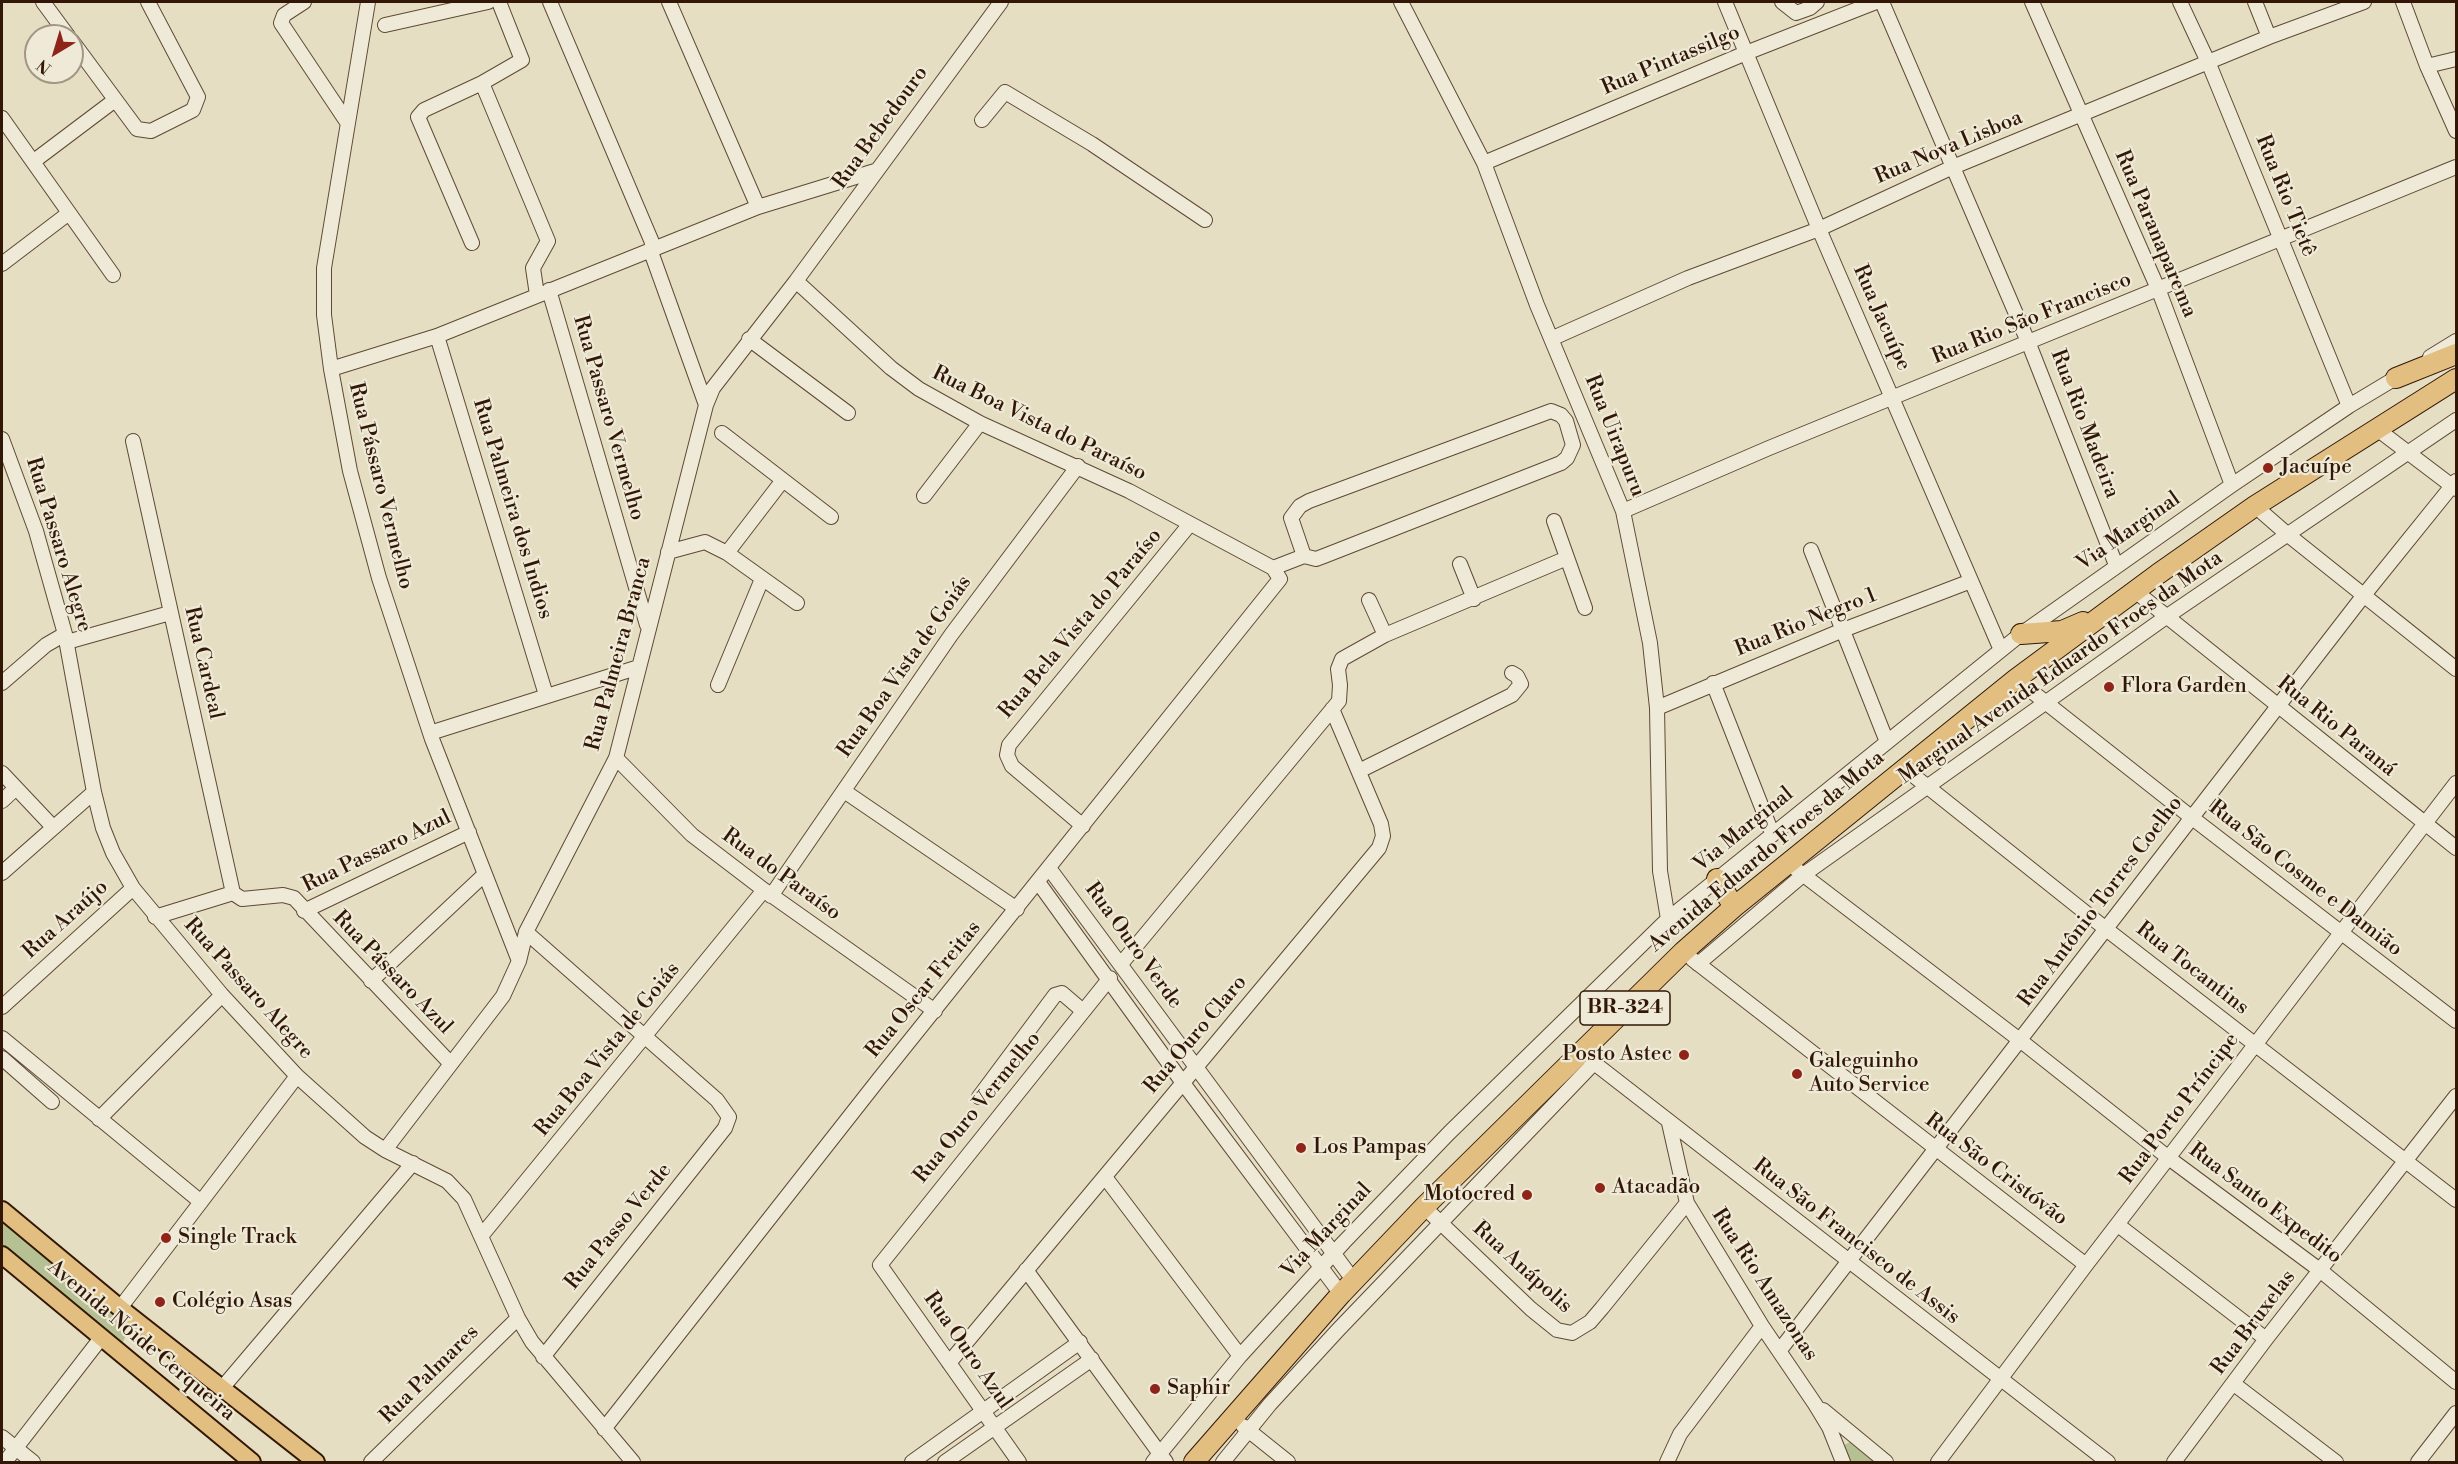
<!DOCTYPE html>
<html>
<head>
<meta charset="utf-8">
<style>
	body { margin:0 }
	#map { position:relative; width:2458px; height:1464px; overflow:hidden; background:#e5dec2; font-family:"Libre Bodoni",serif }
	canvas { display:block }
	.frame { position:absolute; inset:0; border:3px solid #321706; pointer-events:none }
	.north { position:absolute; left:24px; top:24px; width:60px; height:60px; box-sizing:border-box; background:#eeead7; border:2px solid #a39683; border-radius:50%; rotate:218deg; font-size:16px; font-weight:700; line-height:24px; text-align:center; color:#321706 }
	.north::after { content:''; display:block; margin:auto; width:21px; height:27px; background:#8f2418; clip-path:polygon(50% 0,100% 100%,50% 72%,0 100%) }
</style>
</head>
<body>
<div id="map">
<canvas width="2458" height="1464"></canvas>
<div class="frame"></div>
<div class="north">N</div>
</div>
<script>
const context = document.querySelector('canvas').getContext('2d');
context.lineJoin = 'round';
function fillPath(path, color) { context.fillStyle = color; context.fill(path, 'evenodd'); }
const shape = rows => new Path2D(rows.map(r => 'M' + r).join(''));
function stroke(path, color, width, dash) { context.strokeStyle = color; context.lineWidth = width; context.lineCap = dash ? 'butt' : 'round'; context.setLineDash(dash || []); context.stroke(path); }
function label(font, color, halo, rows, align = 'center') {
  context.font = font + ' "Libre Bodoni",serif'; context.lineWidth = 4.5; context.setLineDash([]); context.textBaseline = 'middle'; context.strokeStyle = halo; context.fillStyle = color; for (const [text, x, y, turn = 0] of rows) {
    context.save(); context.translate(x, y); context.rotate((+turn || 0) * Math.PI / 180); context.textAlign = isNaN(turn) ? turn : align; if (halo) context.strokeText(text, 0, 0); context.fillText(text, 0, 0); context.restore();
  }
}
fillPath(shape([
	[2,1219,134,1329,126,1335,122,1344,2,1244],
	[1850,1442,1877,1462,1848,1462,1842,1446]
]), '#b5c193');
const minor = shape([
	[43,2,68,36],
	[304,2,284,15,281,23,347,122],
	[368,2,324,268,324,315,331,369,350,471,379,578,432,739,519,961],
	[550,2,654,247],
	[669,2,758,207],
	[1401,2,1484,163,1537,305,1623,511,1650,643,1657,708,1660,871,1668,919],
	[1725,2,1819,229,2001,650],
	[1782,2,1796,13,1810,8,1817,2],
	[1882,2,2029,344,2116,565],
	[2032,2,2159,291,2232,485],
	[2180,2,2209,64,2349,406],
	[2255,2,2269,37],
	[2403,2,2427,66,2456,131],
	[385,25,488,2],
	[72,41,137,129,151,131,193,110,198,97,148,2],
	[2427,66,2456,59],
	[482,83,548,241,533,268,537,295],
	[2,118,113,275],
	[982,120,1005,92,1092,144,1205,220],
	[34,161,115,100],
	[1484,163,1746,53,1876,2],
	[472,243,418,117,424,110,482,83,522,60,499,2],
	[650,249,706,405],
	[2,264,69,213],
	[549,290,647,625],
	[437,336,546,695],
	[1553,338,1688,278,1819,229,1953,167,2269,37,2364,2],
	[749,339,848,413],
	[2430,357,2456,341],
	[331,369,437,336,758,207,875,171],
	[1551,411,1561,415,1566,421,1573,445,1567,458,1561,463,1324,556,1316,559,1304,556,1291,518,1300,506,1309,501,1551,411],
	[2377,429,2456,489],
	[722,433,831,517],
	[2,439,36,531,65,634,94,792,103,828,113,853,133,888,222,995,297,1076,365,1137,385,1150,447,1181,464,1199,518,1318,532,1342,633,1462],
	[133,441,233,893],
	[924,496,980,423],
	[2255,506,2287,534,2456,669],
	[1623,511,1769,448,2456,167],
	[1554,521,1585,608],
	[1811,550,1887,742],
	[668,552,705,542,727,553,797,603],
	[727,553,783,480],
	[1460,564,1474,599],
	[1273,568,1304,556],
	[2135,591,2456,848],
	[1369,600,1385,635],
	[67,642,170,613],
	[2016,679,2191,817,2456,1021],
	[2,683,46,645,65,634],
	[1713,683,1772,833],
	[718,685,762,579],
	[1657,708,1843,630,1971,581],
	[430,733,639,667],
	[616,758,692,835,764,890,935,1011],
	[1904,768,2106,929,2456,1200],
	[1359,771,1512,695,1521,684,1517,676,1512,673],
	[2,773,53,827],
	[844,791,1017,909],
	[2,801,16,788],
	[1083,826,1012,766,1007,755,1009,745,1190,524],
	[1049,868,1354,1281],
	[1797,870,2021,1041,2170,1159,2321,1271,2456,1382],
	[2,873,94,792],
	[1038,882,1183,1083,1341,1294],
	[233,893,242,899,283,895,294,898,451,1064],
	[771,896,951,635,1078,466],
	[304,911,469,832],
	[155,917,233,893],
	[526,932,717,1100,729,1117,725,1128,543,1357],
	[1692,959,2086,1265],
	[1121,964,1339,701,1340,685,1338,669,1342,659,1385,635,1567,558],
	[1698,964,1803,875,2166,617,2456,420],
	[371,981,485,874],
	[2,1007,133,888],
	[2,1038,201,1202],
	[1580,1052,2108,1462],
	[2,1058,52,1102],
	[979,1097,1055,995,1062,993,1083,1011],
	[99,1119,222,995],
	[1669,1123,1687,1203,1762,1326,1815,1404,1829,1427,1843,1462],
	[385,1150,503,996,519,961,526,932,616,758,706,405,713,388,796,281,1001,2],
	[1105,1177,1240,1356],
	[1424,1207,1531,1309,1557,1330,1572,1333,1590,1322,1602,1308,1687,1203],
	[2118,1225,2266,1339],
	[482,1235,764,890],
	[1026,1270,1166,1462],
	[120,1308,297,1076],
	[1780,1350,2364,595,2456,481],
	[949,1363,1379,848,1383,836,1381,824,1332,709],
	[2234,1384,2336,1462],
	[223,1387,413,1163],
	[1823,1410,1886,1462],
	[1243,1426,1288,1462],
	[604,1429,879,1079,1280,579,1273,568,1129,491,980,423,919,389,891,368,796,281],
	[2,1437,33,1462],
	[5,1462,101,1338],
	[371,1462,518,1318],
	[912,1462,1080,1342],
	[945,1462,1092,1359],
	[1019,1462,880,1265,1110,978],
	[1153,1462,1240,1356,1344,1242,1449,1133,1668,919,2021,634,2232,485,2349,406,2404,373],
	[1223,1462,1270,1404,1338,1330,1594,1063],
	[1667,1462,1680,1434,1762,1326],
	[1938,1462,2086,1265,2456,783],
	[2174,1462,2266,1339,2456,1096],
	[2418,1462,2456,1413]
]);
const major = shape([
	[2,1210,120,1308,316,1462],
	[2,1255,252,1462]
]);
const highway = shape([
	[2396,378,2456,354],
	[2021,634,2062,631,2083,622],
	[1717,879,1734,907],
	[1194,1462,1341,1294,1424,1207,1683,952,1734,907,2016,679,2158,574,2255,506,2456,379]
]);
stroke(minor, '#5f4935', 16);
stroke(major, '#321706', 20);
stroke(highway, '#321706', 22);
stroke(minor, '#eeead7', 14);
stroke(major, '#e2bf81', 16);
stroke(highway, '#e2bf81', 20);
for (const [x, y, r, color] of [
	[2268,468,6,"#8f2418"],
	[2109,687,6,"#8f2418"],
	[1684,1055,6,"#8f2418"],
	[1797,1074,6,"#8f2418"],
	[1301,1148,6,"#8f2418"],
	[1600,1188,6,"#8f2418"],
	[1527,1195,6,"#8f2418"],
	[166,1238,6,"#8f2418"],
	[160,1302,6,"#8f2418"],
	[1155,1389,6,"#8f2418"]
]) { const dot = new Path2D(); dot.arc(x, y, r, 0, 2 * Math.PI); context.fillStyle = color; context.fill(dot); stroke(dot, '#eeead7', 2); }
for (const [x, y, w] of [
	[1625,1008,90]
]) { const box = new Path2D(); box.roundRect(x - w / 2, y - 17, w, 34, 4.5); context.fillStyle = '#eeead7'; context.fill(box); stroke(box, '#321706', 1.5); }
label('bold 20px', '#321706', null, [
	["BR-324",1625,1008]
]);
label('21px', '#321706', '#eeead7', [
	["Rua Pintassilgo",1671,61,-23],
	["Rua Bebedouro",881,128,-54],
	["Rua Nova Lisboa",1949,148,-23],
	["Rua Rio Tietê",2285,196,68],
	["Rua Paranaparema",2155,234,67],
	["Rua Jacuípe",1881,318,66],
	["Rua Rio São Francisco",2032,319,-22],
	["Rua Passaro Vermelho",608,418,74],
	["Rua Boa Vista do Paraíso",1039,424,26],
	["Rua Rio Madeira",2084,424,69],
	["Rua Uirapuru",1614,436,68],
	["Rua Pássaro Vermelho",380,486,76],
	["Rua Palmeira dos Indios",512,509,73],
	["Via Marginal",2129,532,-35],
	["Rua Passaro Alegre",58,545,73],
	["Rua Rio Negro 1",1806,623,-22],
	["Rua Bela Vista do Paraíso",1081,624,-50],
	["Rua Palmeira Branca",619,654,-75],
	["Rua Cardeal",203,663,77],
	["Rua Boa Vista de Goiás",905,667,-55],
	["Marginal Avenida Eduardo Froes da Mota",2061,668,-35],
	["Rua Rio Paraná",2336,727,39],
	["Via Marginal",1744,830,-39],
	["Rua Passaro Azul",377,852,-26],
	["Avenida Eduardo Froes da Mota",1767,852,-40],
	["Rua do Paraíso",781,875,36],
	["Rua São Cosme e Damião",2305,879,38],
	["Rua Antônio Torres Coelho",2101,902,-53],
	["Rua Araújo",66,920,-42],
	["Rua Ouro Verde",1133,946,54],
	["Rua Tocantins",2192,969,38],
	["Rua Pássaro Azul",392,973,46],
	["Rua Passaro Alegre",248,989,48],
	["Rua Oscar Freitas",924,990,-51],
	["Rua Ouro Claro",1196,1035,-50],
	["Rua Boa Vista de Goiás",608,1050,-51],
	["Rua Ouro Vermelho",978,1108,-51],
	["Rua Porto Príncipe",2180,1109,-53],
	["Rua São Cristóvão",1996,1170,37],
	["Rua Santo Expedito",2265,1204,37],
	["Rua Passo Verde",619,1227,-51],
	["Via Marginal",1327,1231,-47],
	["Rua São Francisco de Assis",1856,1242,38],
	["Rua Anápolis",1522,1268,42],
	["Rua Rio Amazonas",1764,1285,57],
	["Rua Bruxelas",2254,1323,-53],
	["Avenida Nóide Cerqueira",141,1341,40],
	["Rua Ouro Azul",967,1351,55],
	["Rua Palmares",430,1375,-45]
]);
label('21px', '#321706', '#eeead7', [
	["Jacuípe",2280,468],
	["Flora Garden",2121,687],
	["Posto Astec",1672,1055,"right"],
	["Galeguinho",1809,1062],
	["Auto Service",1809,1086],
	["Los Pampas",1313,1148],
	["Atacadão",1612,1188],
	["Motocred",1515,1195,"right"],
	["Single Track",178,1238],
	["Colégio Asas",172,1302],
	["Saphir",1167,1389]
], 'left');
</script>
</body>
</html>
